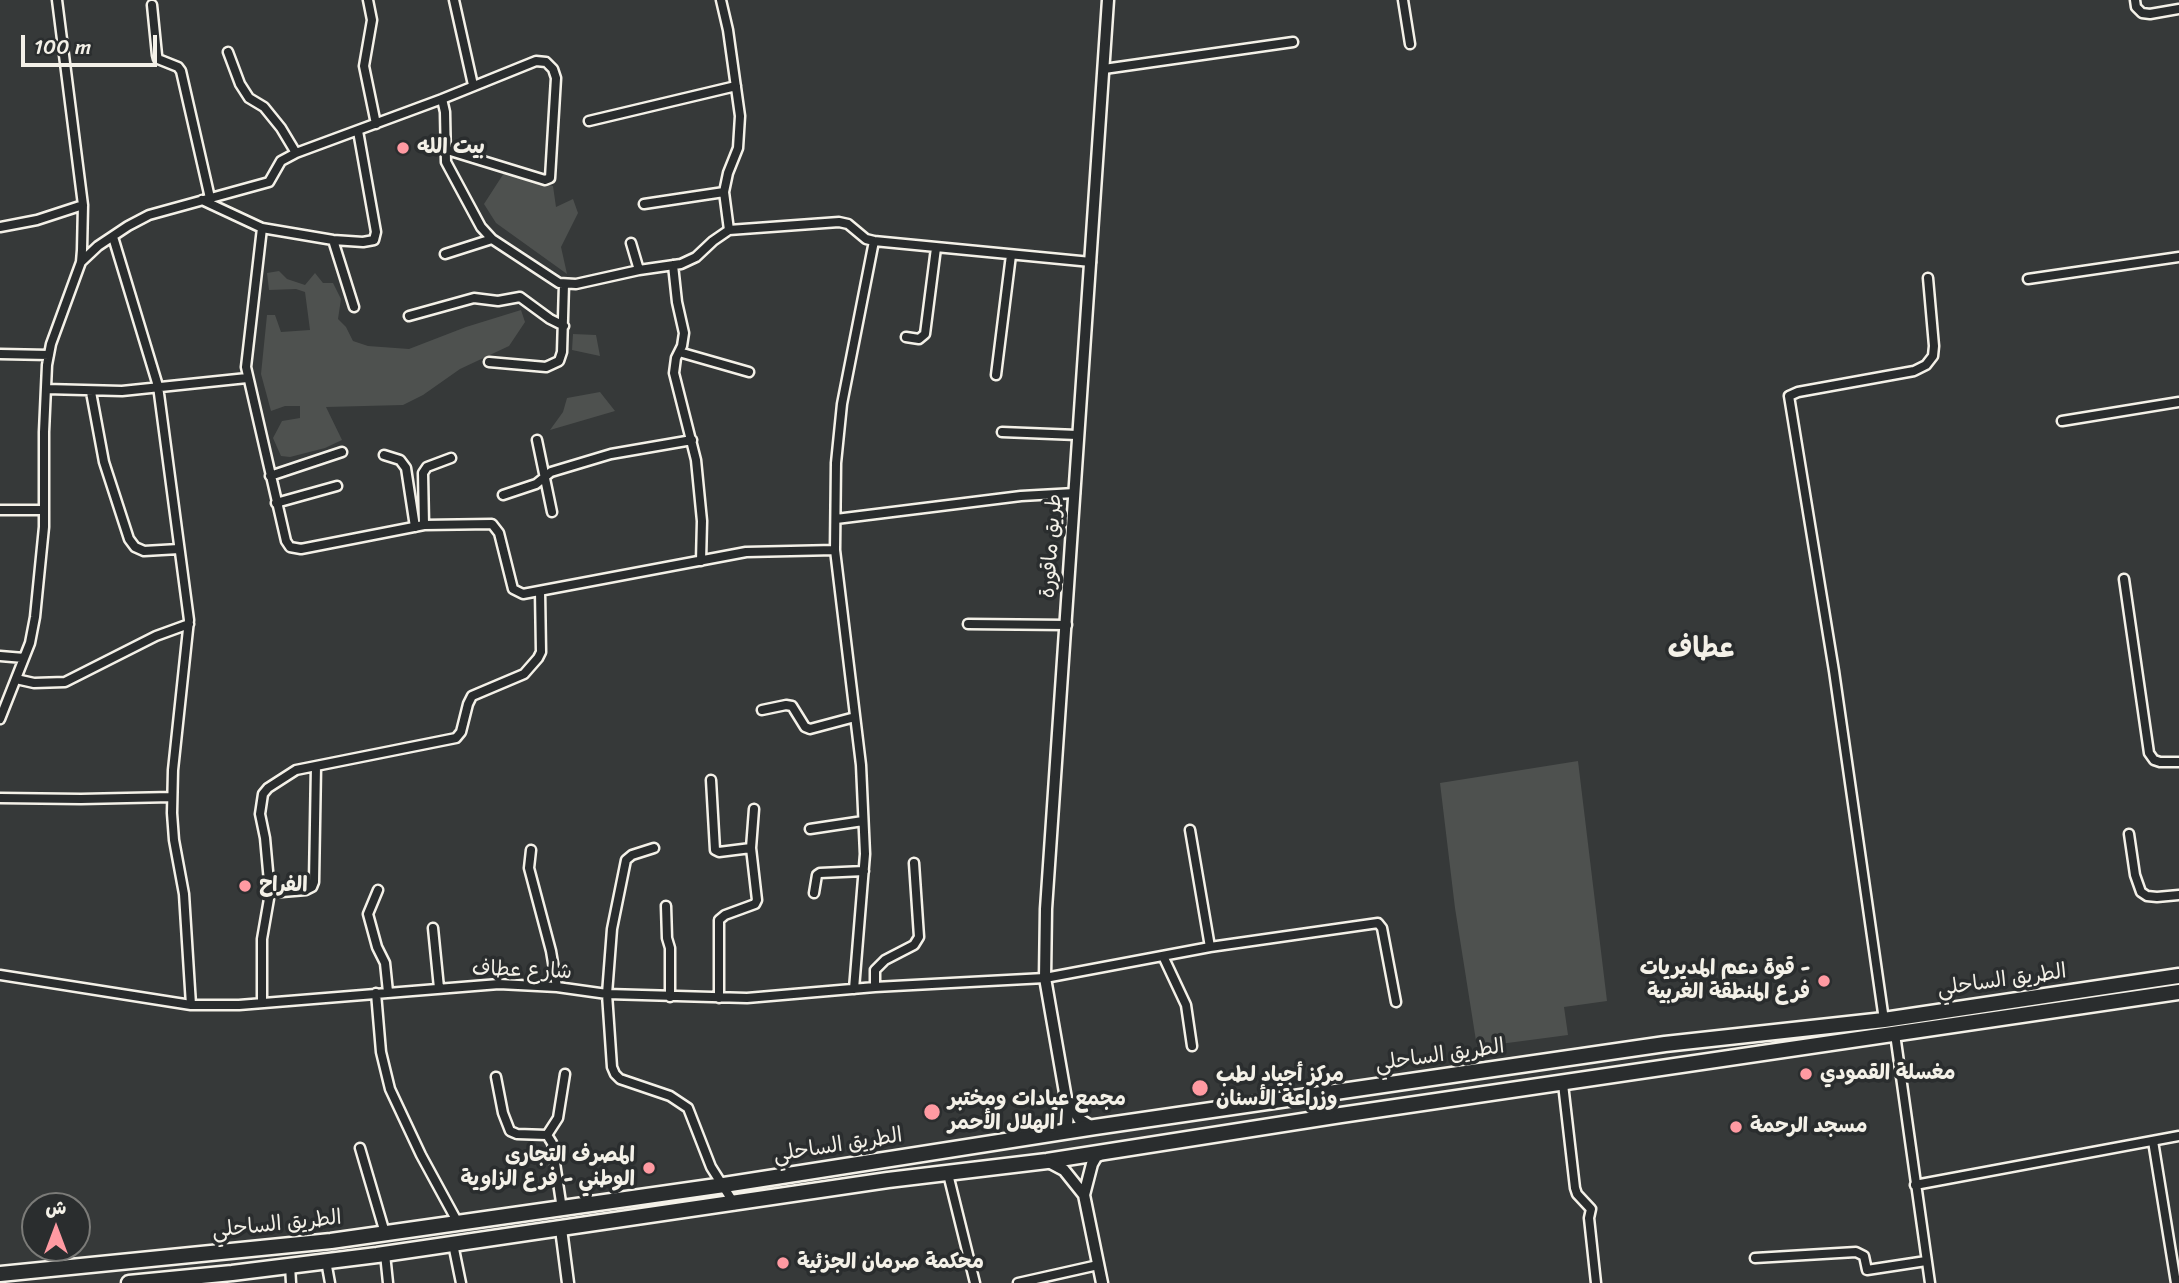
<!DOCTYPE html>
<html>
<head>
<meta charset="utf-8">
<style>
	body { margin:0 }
	#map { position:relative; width:2179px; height:1283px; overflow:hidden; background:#363939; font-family:Sriracha,"Playpen Sans Arabic",sans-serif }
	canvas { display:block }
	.north { position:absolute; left:21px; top:1192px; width:70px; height:70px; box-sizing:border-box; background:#2a2d2e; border:2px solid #7b7b78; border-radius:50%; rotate:0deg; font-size:19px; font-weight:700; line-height:28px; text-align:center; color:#f4f1e8 }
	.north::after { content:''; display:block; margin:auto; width:24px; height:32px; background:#ff9aa2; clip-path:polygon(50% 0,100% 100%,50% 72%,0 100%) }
	.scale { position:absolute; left:21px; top:35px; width:136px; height:32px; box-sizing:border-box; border:4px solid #f4f1e8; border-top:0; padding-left:9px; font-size:21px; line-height:24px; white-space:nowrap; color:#f4f1e8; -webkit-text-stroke:5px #2a2d2e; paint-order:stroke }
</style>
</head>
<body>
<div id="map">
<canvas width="2179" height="1283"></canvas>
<div class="north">ش</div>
<div class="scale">100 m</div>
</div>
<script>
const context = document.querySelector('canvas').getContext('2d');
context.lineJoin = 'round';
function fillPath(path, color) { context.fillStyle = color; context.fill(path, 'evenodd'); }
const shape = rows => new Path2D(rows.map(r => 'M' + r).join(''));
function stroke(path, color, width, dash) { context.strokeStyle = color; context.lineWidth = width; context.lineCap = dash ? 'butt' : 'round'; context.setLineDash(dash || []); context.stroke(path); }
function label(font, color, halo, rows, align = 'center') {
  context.font = font + ' Sriracha,"Playpen Sans Arabic",sans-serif'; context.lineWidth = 7; context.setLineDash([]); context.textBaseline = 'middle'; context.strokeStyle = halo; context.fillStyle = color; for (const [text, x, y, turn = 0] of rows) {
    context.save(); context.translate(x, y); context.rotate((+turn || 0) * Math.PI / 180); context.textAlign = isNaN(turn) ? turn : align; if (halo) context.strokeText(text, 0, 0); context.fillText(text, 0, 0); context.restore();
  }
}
fillPath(shape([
	[504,173,553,186,556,207,573,199,578,213,561,247,567,274,496,223,484,204],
	[279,271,287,279,305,285,315,273,323,283,333,283,341,299,338,319,346,327,353,341,368,346,409,349,466,327,521,310,525,322,509,346,460,369,423,395,403,405,326,407,342,440,325,448,290,457,281,456,273,438,282,421,300,418,300,406,285,406,271,411,261,374,267,315,275,315,281,332,310,330,305,292,296,289,269,290,267,273],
	[573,334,596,335,600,356,572,350],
	[600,392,615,411,550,430,563,412,567,398],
	[1578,761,1607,1001,1564,1007,1568,1035,1477,1047,1455,908,1440,783]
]), '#4e514f');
const minor = shape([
	[368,0,372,20,364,66,376,124],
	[454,0,473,85],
	[721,0,728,30,740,116,738,148,728,173,724,192,729,230],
	[1403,0,1410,44],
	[2135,0,2136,7,2142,13,2150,14,2179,9],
	[152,5,157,55,158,59,178,67,181,71,210,198],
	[228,52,240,84,249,98,264,107,281,128,296,153],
	[1104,69,1293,42],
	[442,99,445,112,446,162,481,227,492,239,559,283,576,284,639,270,681,264,696,257,713,241,729,230,839,222,848,224,866,239,874,241,1091,262],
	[589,121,736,86],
	[202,200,262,228,333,240,363,242,374,240,376,232,358,131],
	[644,204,724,192],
	[0,227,37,220,83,205],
	[262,228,246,367,286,541,290,547,301,549,424,525,492,524,499,533,513,589,523,594,746,552,835,550],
	[113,237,158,386,189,620,173,770,172,813,174,840,184,894,191,1005],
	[333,240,354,307],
	[631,243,639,270],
	[445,254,492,239],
	[81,262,98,246,128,226,149,215,269,182,281,161,296,153,442,99,536,61,546,62,553,69,556,78,550,178,545,180,444,149],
	[673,265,677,302,684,333,682,346,676,358,674,373,696,460,702,521,701,561],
	[2028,279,2179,257],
	[409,316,474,298,498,301,520,297,550,319,564,326],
	[906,337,919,339,925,334,936,248],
	[679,352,749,372],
	[0,354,49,355],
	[489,362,546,367,559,361,562,352,564,284],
	[996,375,1011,255],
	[46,389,122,391,247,378],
	[91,392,104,462,129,539,135,547,144,551,179,549],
	[2062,421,2179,402],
	[1002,432,1077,435],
	[537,440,552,512],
	[384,455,400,460,406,468,415,527],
	[270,476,342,452],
	[503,495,536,484,551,472,611,454,692,440],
	[276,503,337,486],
	[0,510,44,510],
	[836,519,1021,496,1075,493],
	[424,525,423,473,427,467,451,458],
	[2124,579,2149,753,2154,760,2160,762,2179,762],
	[968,624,1067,625],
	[0,656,24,658],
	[16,679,34,683,65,682,156,636,189,624],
	[762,710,786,705,792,706,805,727,810,729,855,717],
	[0,719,30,643,35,617,44,527,44,432,47,365,51,344,81,262,82,250,83,205,57,0],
	[711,780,715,850,719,852,751,848],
	[0,798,81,799,172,797],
	[810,829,863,821],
	[1190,830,1210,947],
	[2129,834,2135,875,2141,892,2147,896,2157,897,2179,895],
	[654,848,632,855,626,860,612,929,607,994,612,1067,615,1074,620,1079,670,1096,688,1108,711,1167,735,1205],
	[531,850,529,868,551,951,557,987],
	[378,890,368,914,377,947,385,963,388,992],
	[270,893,306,890,312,887,314,882,316,766],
	[814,893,817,875,820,873,864,871],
	[666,906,667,938,670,948,670,997],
	[433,928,439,988],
	[1163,956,1186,1005,1192,1046],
	[0,975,191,1005,239,1005,499,984,557,987,607,994,747,998,875,987,1045,978,1210,947,1378,923,1382,928,1396,1002],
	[875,987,875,970,885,960,914,945,919,937,914,863],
	[854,989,865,854,861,765,835,550,836,463,842,404,874,241],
	[376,993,381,1052,390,1089,421,1155,458,1223],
	[719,998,719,920,725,915,755,904,757,900,751,848,754,809],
	[262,1003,262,939,270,893,265,838,260,814,263,794,268,788,296,770,456,738,461,732,468,704,472,696,524,674,538,658,541,652,540,591],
	[1884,1020,1834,671,1789,396,1798,392,1914,371,1926,365,1933,356,1934,346,1928,278],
	[1895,1034,1930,1283],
	[496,1077,503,1113,510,1131,517,1134,547,1135,552,1143,562,1209],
	[1563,1084,1575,1188,1577,1194,1591,1209,1589,1218,1596,1283],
	[547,1135,558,1118,565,1074],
	[2153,1141,2176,1283],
	[360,1148,385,1233],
	[948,1174,975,1283],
	[1915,1185,2179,1136],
	[453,1244,461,1283],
	[385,1254,388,1283],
	[1755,1258,1856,1252,1864,1256,1867,1270,1926,1261],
	[326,1261,330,1283],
	[290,1265,291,1283],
	[1018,1283,1098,1265]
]);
const tertiary = shape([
	[1071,1103,1079,1119,1092,1127],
	[1062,1132,1067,1126,1068,1110,1045,978,1046,909,1108,0],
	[1047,1161,1064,1170,1084,1195],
	[561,1229,568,1283],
	[1102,1283,1084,1195,1092,1164,1096,1157,1103,1153]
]);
const trunk = shape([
	[0,1274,331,1241,724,1185,1095,1127,1665,1044,1884,1020,2179,976],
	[129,1283,232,1273,377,1255,888,1180,1047,1161,1341,1115,2179,992]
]);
stroke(minor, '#f4f1e8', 13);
stroke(tertiary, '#f4f1e8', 15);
stroke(trunk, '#f4f1e8', 19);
stroke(minor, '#2a2d2e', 8);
stroke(tertiary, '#2a2d2e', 10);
stroke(trunk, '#2a2d2e', 14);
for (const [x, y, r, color] of [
	[403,148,7,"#ff9aa2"],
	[245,886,7,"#ff9aa2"],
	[1824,981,7,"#ff9aa2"],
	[1806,1074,7,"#ff9aa2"],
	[1200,1088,9,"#ff9aa2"],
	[932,1112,9,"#ff9aa2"],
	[1736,1127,7,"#ff9aa2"],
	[649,1168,7,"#ff9aa2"],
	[783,1263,7,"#ff9aa2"]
]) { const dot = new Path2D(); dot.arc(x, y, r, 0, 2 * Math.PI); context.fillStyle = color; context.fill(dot); stroke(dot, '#2a2d2e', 2.5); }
label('bold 21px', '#f4f1e8', '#2a2d2e', [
	["بيت الله",417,148],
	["الفراح",259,886],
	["قوة دعم المديريات -",1810,969,"right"],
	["فرع المنطقة الغربية",1810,993,"right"],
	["مغسلة القمودي",1820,1074],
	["مركز أجياد لطب",1216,1076],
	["وزراعة الأسنان",1216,1100],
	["مجمع عيادات ومختبر",948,1100],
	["الهلال الأحمر",948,1124],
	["مسجد الرحمة",1750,1127],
	["المصرف التجاري",635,1156,"right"],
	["الوطني - فرع الزاوية",635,1180,"right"],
	["محكمة صرمان الجزئية",797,1263]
], 'left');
label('21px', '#f4f1e8', '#2a2d2e', [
	["طريق ماقورة",1052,546,-86],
	["شارع عطاف",522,971,2],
	["الطريق الساحلي",2002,981,-8],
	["الطريق الساحلي",1440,1056,-8],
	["الطريق الساحلي",838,1146,-9],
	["الطريق الساحلي",277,1225,-6]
]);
label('bold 28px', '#f4f1e8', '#2a2d2e', [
	["عطاف",1701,650]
]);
</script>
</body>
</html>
